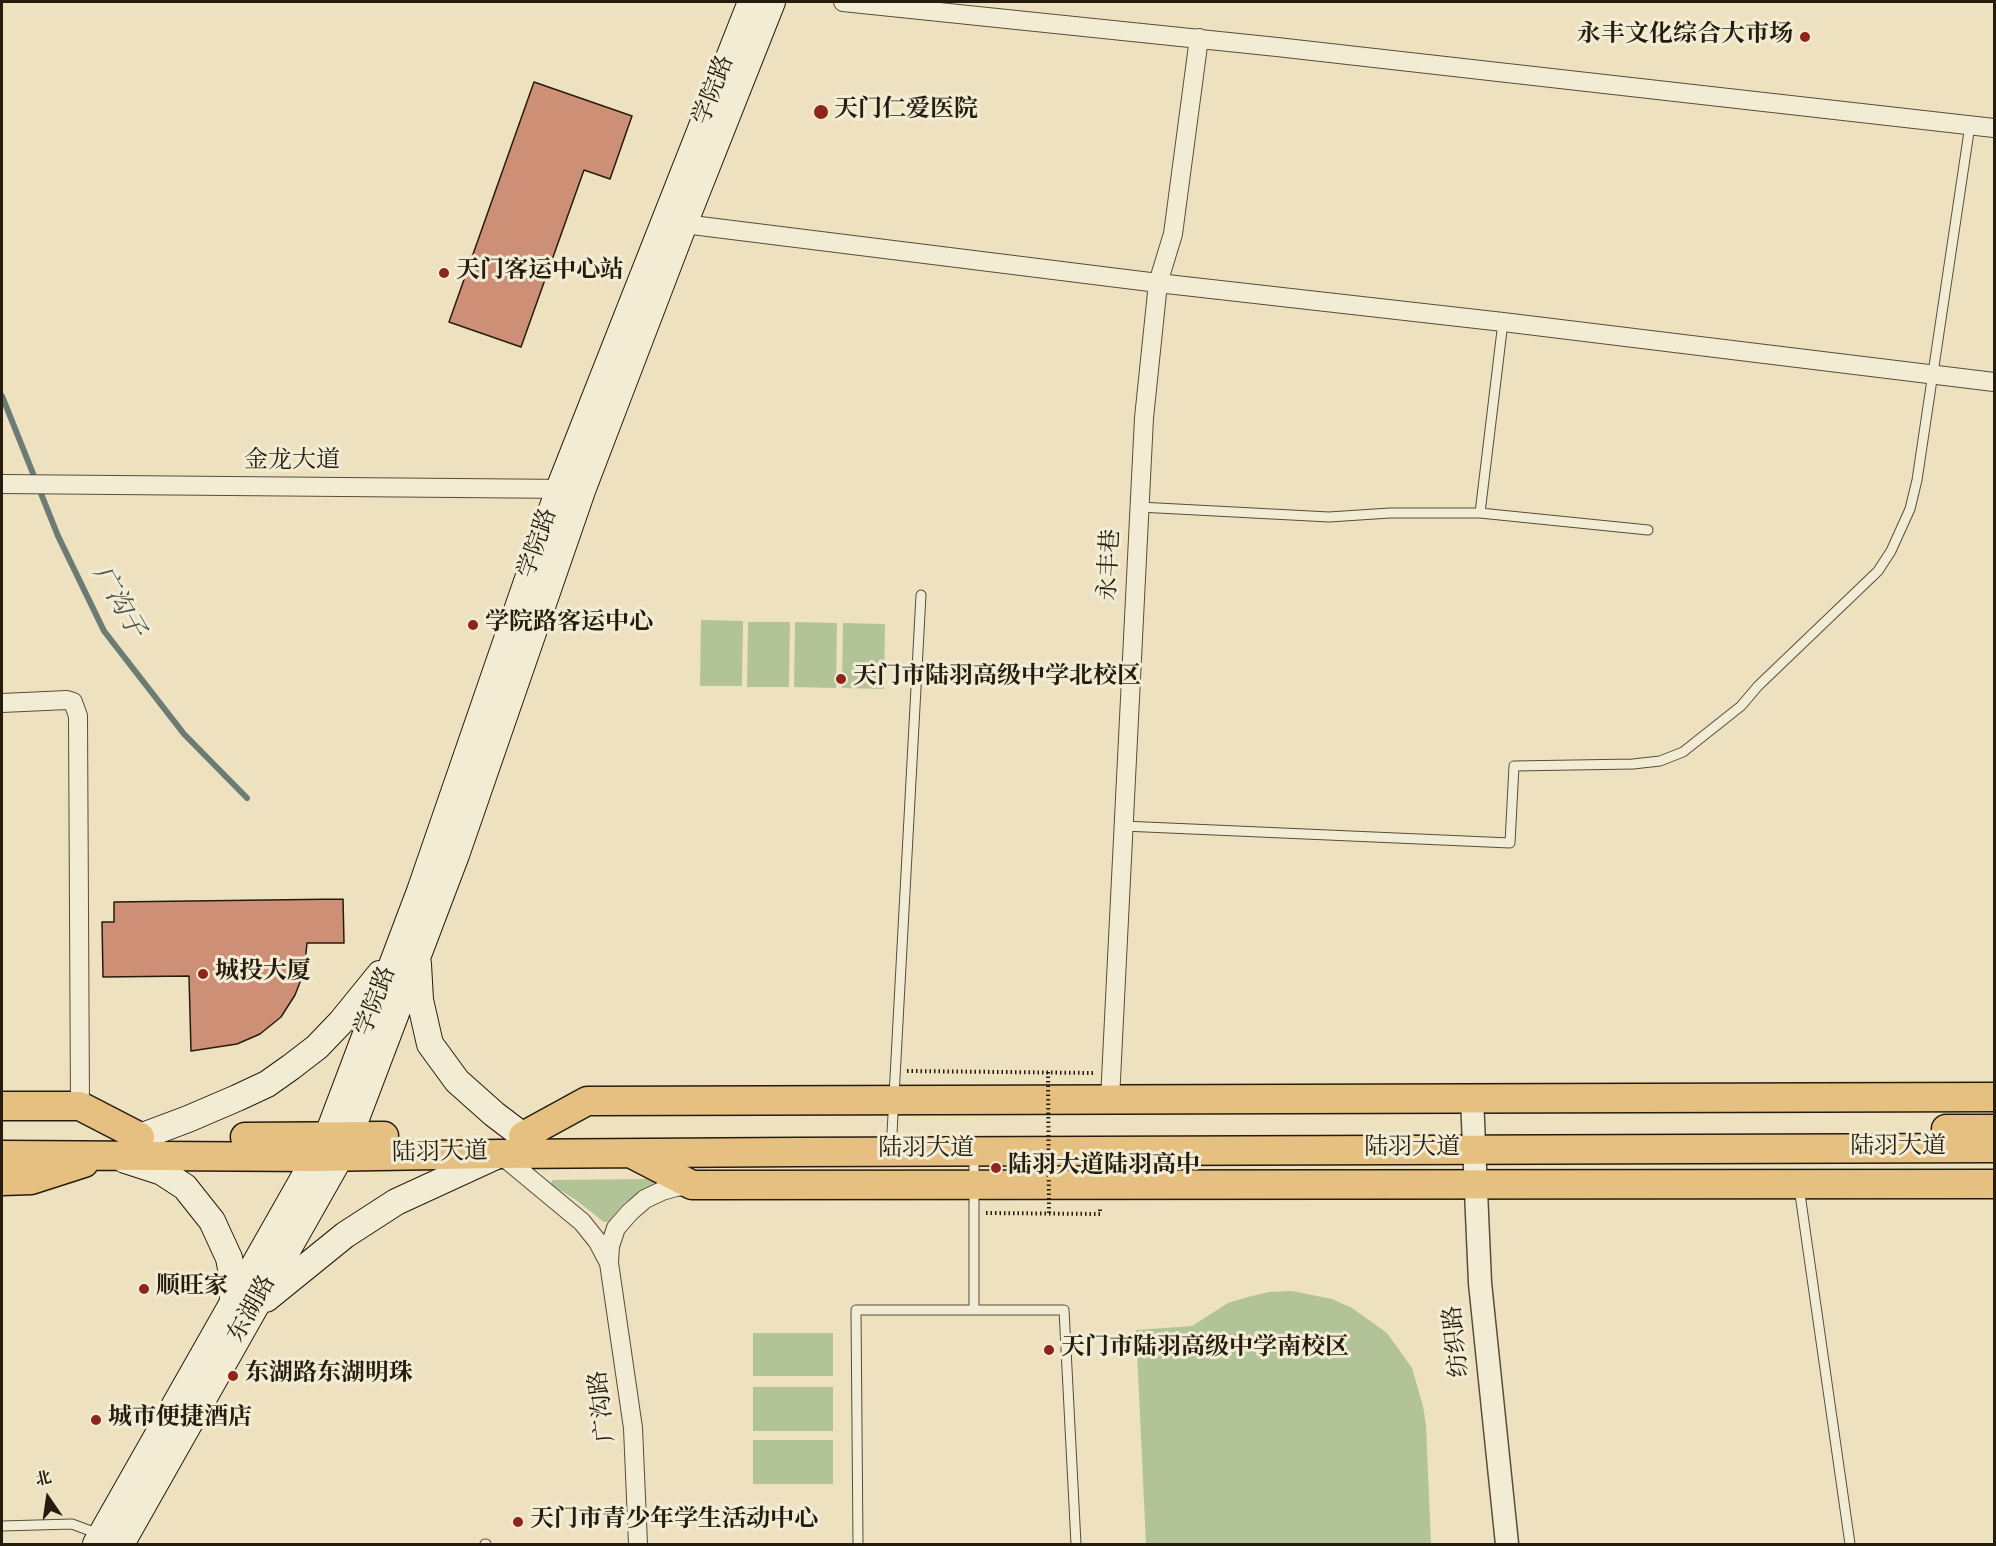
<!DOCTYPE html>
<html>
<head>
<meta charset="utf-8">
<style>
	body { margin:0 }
	#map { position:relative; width:1996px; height:1546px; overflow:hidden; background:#ede1bf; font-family:"Sorts Mill Goudy","Noto Serif SC",serif }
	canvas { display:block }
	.frame { position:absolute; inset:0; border:3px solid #261c0e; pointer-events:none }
	.north { position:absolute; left:18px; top:1468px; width:60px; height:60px; -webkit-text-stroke:4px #f3ecd5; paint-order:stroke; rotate:347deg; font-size:16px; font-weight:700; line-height:24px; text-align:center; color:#261c0e }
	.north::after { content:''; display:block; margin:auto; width:21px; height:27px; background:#261c0e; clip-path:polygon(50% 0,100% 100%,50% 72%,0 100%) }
</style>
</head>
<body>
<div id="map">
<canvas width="1996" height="1546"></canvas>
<div class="frame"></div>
<div class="north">北</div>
</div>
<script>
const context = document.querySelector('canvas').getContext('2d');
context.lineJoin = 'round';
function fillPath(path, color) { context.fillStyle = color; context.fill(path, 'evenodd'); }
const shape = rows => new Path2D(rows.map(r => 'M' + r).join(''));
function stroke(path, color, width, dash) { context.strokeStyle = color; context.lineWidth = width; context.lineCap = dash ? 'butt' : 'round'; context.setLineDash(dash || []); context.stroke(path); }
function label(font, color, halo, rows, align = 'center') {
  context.font = font + ' "Sorts Mill Goudy","Noto Serif SC",serif'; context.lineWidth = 6; context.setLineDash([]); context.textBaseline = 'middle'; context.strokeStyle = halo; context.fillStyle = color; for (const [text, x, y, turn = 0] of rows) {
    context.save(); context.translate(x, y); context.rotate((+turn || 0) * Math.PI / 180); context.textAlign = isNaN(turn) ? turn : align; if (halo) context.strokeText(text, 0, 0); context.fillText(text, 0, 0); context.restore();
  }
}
fillPath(shape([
	[701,620,743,621,742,686,700,686],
	[748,622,790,622,789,687,747,687],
	[795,622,837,623,836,688,794,687],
	[843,623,885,624,884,689,842,688],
	[652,1179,655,1181,655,1184,625,1202,608,1222,604,1222,576,1200,552,1185,551,1183,553,1180],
	[1292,1291,1332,1299,1352,1308,1387,1333,1412,1368,1423,1406,1426,1425,1431,1544,1146,1544,1136,1330,1192,1326,1228,1303,1248,1297,1269,1292],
	[753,1333,833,1333,833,1376,753,1376],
	[753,1387,833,1387,833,1431,753,1431],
	[753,1440,833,1440,833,1484,753,1484]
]), '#b2c497');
stroke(shape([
	[2,396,58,536,104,631,184,734,247,798]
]), '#6c7c74', 6);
const building = shape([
	[534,82,632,116,610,179,584,170,521,347,449,322,534,82],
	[343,899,344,943,307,943,304,972,295,995,281,1017,260,1034,237,1044,191,1051,189,976,103,977,102,922,114,922,114,902,343,899]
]);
fillPath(building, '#ce8f77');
stroke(building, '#261c0e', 1.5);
const service = shape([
	[1139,507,1329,517,1390,513,1480,513,1648,530],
	[1480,513,1503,322],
	[1123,826,1510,843,1514,766,1633,764,1660,761,1683,752,1741,706,1758,686,1878,571,1891,551,1910,509,1917,480,1970,125],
	[892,1133,921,595],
	[974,1156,974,1310],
	[1799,1187,1850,1544],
	[2,1526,72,1524,99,1534],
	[485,1544,486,1544],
	[858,1544,856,1310,1064,1310,1076,1544]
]);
const minor = shape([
	[843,2,1277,47,1994,128],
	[684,224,1158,283,1503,322,1994,382],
	[2,484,570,489],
	[2,703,67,700,73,702,78,716,80,1106],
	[1110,1099,1144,418,1158,283,1173,234,1199,38],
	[500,1154,582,1222,598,1242,609,1263],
	[638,1544,633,1428,609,1263,610,1246,616,1228,630,1212,645,1199,662,1191,676,1187,692,1185]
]);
const tertiary = shape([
	[1472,1098,1480,1283,1507,1544]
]);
const secondary = shape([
	[418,964,420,1000,430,1044,457,1081,494,1114,523,1136],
	[140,1137,188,1119,237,1098,267,1084,291,1067,317,1047,341,1022,380,974],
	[125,1160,162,1172,185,1187,212,1221,229,1258,232,1274,233,1302],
	[266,1299,345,1235,396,1202,496,1156],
	[96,1544,327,1137,420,891,559,489,751,2],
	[121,1544,340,1157,349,1137,456,855,583,488,684,224,772,2]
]);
const primary = shape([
	[2,1106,80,1106,140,1137],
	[1946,1129,1994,1129],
	[523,1136,587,1101,1994,1097],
	[245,1137,384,1136],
	[2,1155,316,1157,500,1154,797,1152,1994,1148],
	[634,1155,692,1185,1994,1184],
	[2,1181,31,1180,84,1163]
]);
stroke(service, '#584d3a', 11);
stroke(minor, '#584d3a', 20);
stroke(tertiary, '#584d3a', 25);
stroke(secondary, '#261c0e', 28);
stroke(primary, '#261c0e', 31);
stroke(shape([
	[907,1071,1094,1073],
	[986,1213,1100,1214,1100,1207]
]), '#261c0e', 4, [1.5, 3]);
stroke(service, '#f3ecd5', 9);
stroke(minor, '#f3ecd5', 18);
stroke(tertiary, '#f3ecd5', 22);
stroke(secondary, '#f3ecd5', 26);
stroke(primary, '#e6c080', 28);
stroke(shape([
	[1048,1072,1049,1214]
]), '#261c0e', 4, [1.5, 3]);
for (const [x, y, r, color] of [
	[1805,37,6,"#8f2418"],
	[821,112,8,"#8f2418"],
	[444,273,6,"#8f2418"],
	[473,625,6,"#8f2418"],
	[841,679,6,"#8f2418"],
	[203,974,6,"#8f2418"],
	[996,1168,6,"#8f2418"],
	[144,1289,6,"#8f2418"],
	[1049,1350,6,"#8f2418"],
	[233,1376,6,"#8f2418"],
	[96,1420,6,"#8f2418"],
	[518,1522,6,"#8f2418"]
]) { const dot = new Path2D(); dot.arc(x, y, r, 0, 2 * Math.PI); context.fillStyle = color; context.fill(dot); stroke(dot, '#f3ecd5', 2); }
label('bold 24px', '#261c0e', '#f3ecd5', [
	["永丰文化综合大市场",1793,37,"right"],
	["天门仁爱医院",834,112],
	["天门客运中心站",456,273],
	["学院路客运中心",485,625],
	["天门市陆羽高级中学北校区",853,679],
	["城投大厦",215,974],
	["陆羽大道陆羽高中",1008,1168],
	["顺旺家",156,1289],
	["天门市陆羽高级中学南校区",1061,1350],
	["东湖路东湖明珠",245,1376],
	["城市便捷酒店",108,1420],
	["天门市青少年学生活动中心",530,1522]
], 'left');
label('24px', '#261c0e', '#f3ecd5', [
	["学院路",716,91,-69],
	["金龙大道",292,463],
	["学院路",540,544,-71],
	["永丰巷",1112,565,-87],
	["学院路",378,1002,-69],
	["陆羽大道",1898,1149],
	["陆羽大道",1412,1150],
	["陆羽大道",926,1151],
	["陆羽大道",440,1155,-1],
	["东湖路",254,1310,-61],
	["纺织路",1459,1341,-96],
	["广沟路",605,1406,-97]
]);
label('italic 26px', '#4f544a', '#f3ecd5', [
	["广沟子",116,603,60]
]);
</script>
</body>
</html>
